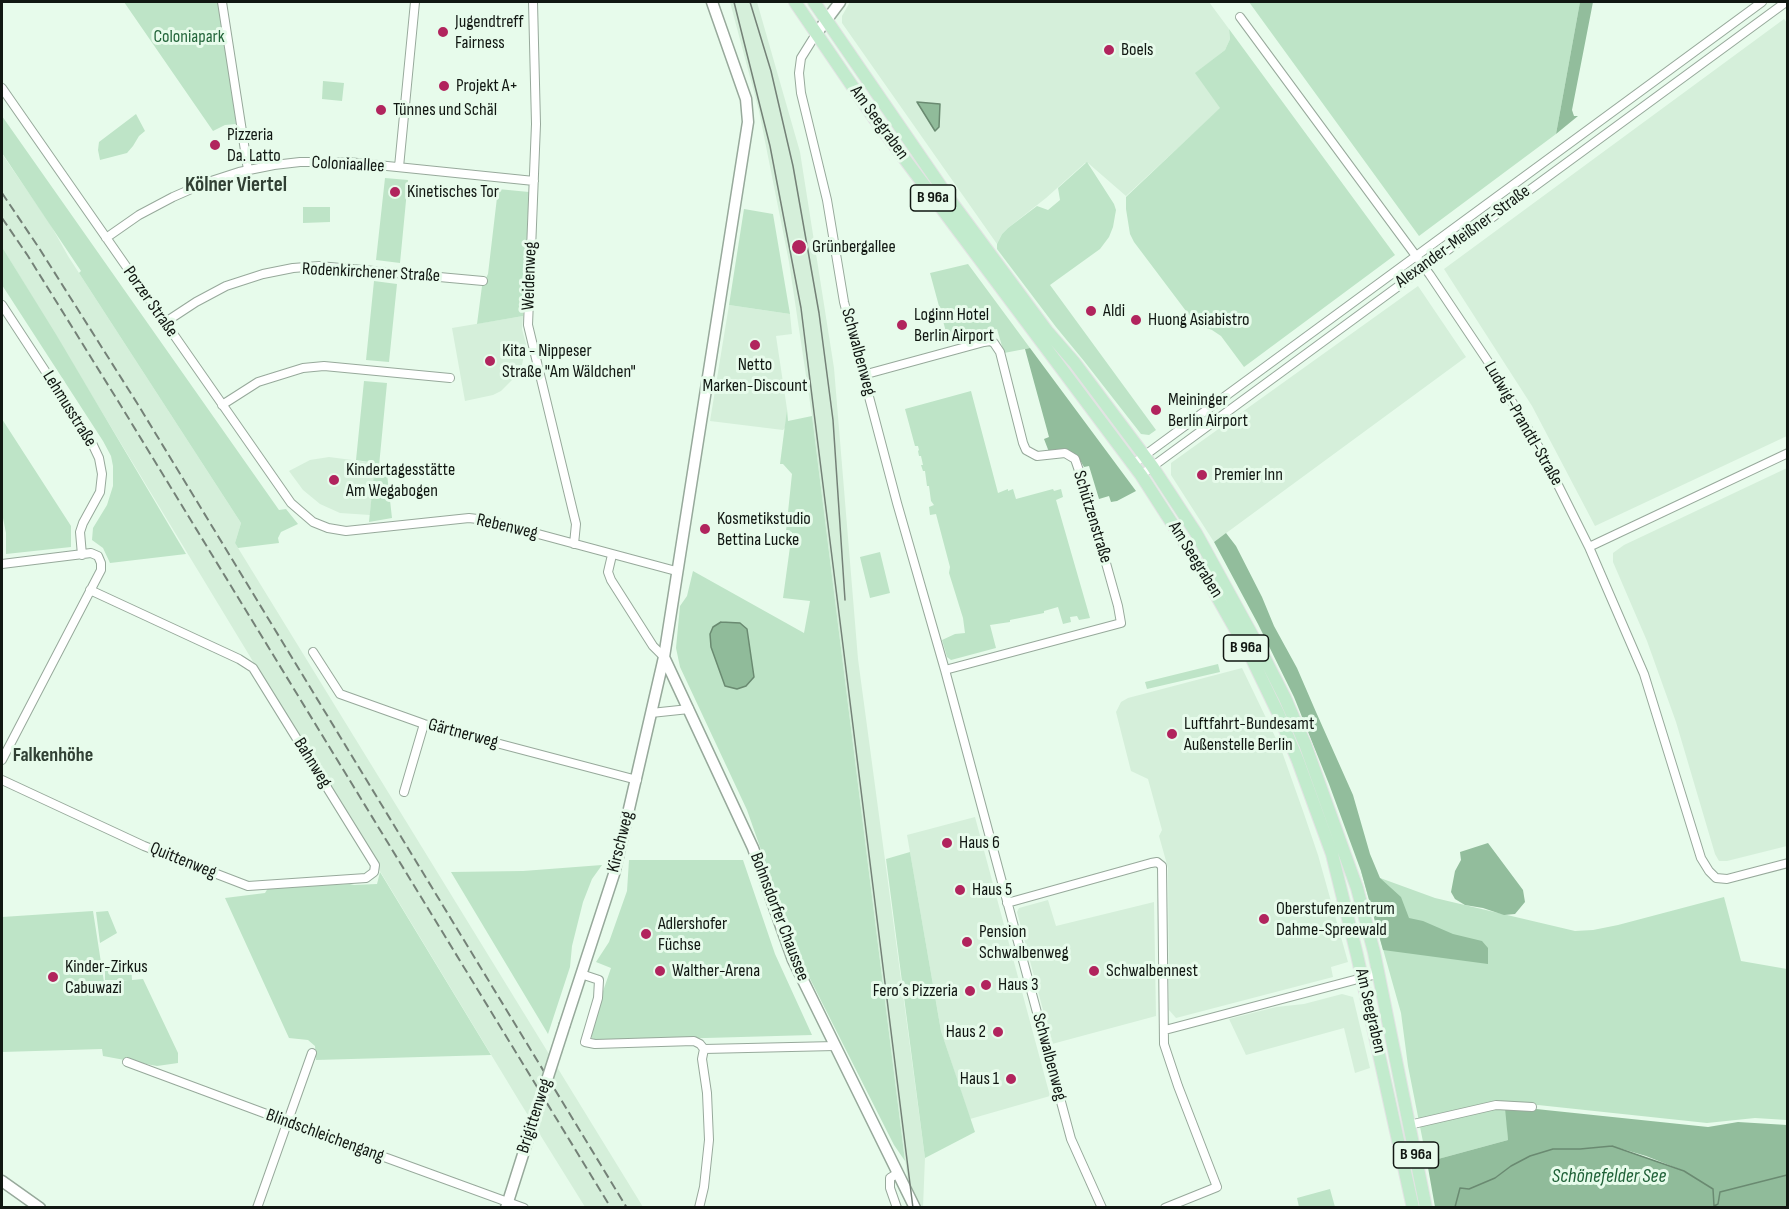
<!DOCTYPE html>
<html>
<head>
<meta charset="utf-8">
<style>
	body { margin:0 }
	#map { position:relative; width:1789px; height:1209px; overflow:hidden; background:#e7fbeb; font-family:"Sofia Sans Condensed",sans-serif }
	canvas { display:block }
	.frame { position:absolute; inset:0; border:3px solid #111712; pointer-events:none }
</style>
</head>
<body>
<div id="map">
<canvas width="1789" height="1209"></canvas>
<div class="frame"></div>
</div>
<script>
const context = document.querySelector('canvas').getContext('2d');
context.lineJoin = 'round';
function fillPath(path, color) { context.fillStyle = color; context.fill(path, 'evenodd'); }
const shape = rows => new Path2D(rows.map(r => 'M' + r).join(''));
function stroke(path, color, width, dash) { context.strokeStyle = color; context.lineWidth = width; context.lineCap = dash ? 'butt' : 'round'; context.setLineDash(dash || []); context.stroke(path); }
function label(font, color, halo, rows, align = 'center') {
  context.font = font + ' "Sofia Sans Condensed",sans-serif'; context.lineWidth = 6; context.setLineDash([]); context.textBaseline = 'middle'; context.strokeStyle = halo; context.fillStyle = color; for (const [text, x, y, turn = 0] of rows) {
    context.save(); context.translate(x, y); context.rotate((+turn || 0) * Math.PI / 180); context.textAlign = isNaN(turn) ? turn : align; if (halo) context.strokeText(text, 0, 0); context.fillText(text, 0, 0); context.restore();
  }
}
fillPath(shape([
	[730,2,757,2,800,152,834,368,858,659,925,1158,923,1207,911,1207,812,416,789,262,759,111],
	[850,2,1209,2,1229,29,1230,39,1225,50,1196,73,1221,108,1126,196,1088,163,1085,163,1046,198,1008,228,1002,234,997,244,842,23,842,16],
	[1784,19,1787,23,1787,436,1595,526,1532,406,1444,269],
	[2,154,49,222,68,256,241,523,235,543,643,1207,585,1207,521,1104,2,247],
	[1418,286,1466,357,1214,542,1171,475,1171,463],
	[729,305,790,314,792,334,776,336,787,409,785,428,783,430,710,421],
	[523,316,522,329,526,344,522,365,517,375,501,391,493,395,465,401,452,328],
	[329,457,375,463,370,515,340,513,320,504,303,490,289,471,310,460],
	[1787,468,1787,846,1727,861,1719,861,1715,854,1676,722,1647,641,1613,562,1613,553,1624,545],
	[1242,668,1281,749,1303,811,1318,855,1348,962,1331,967,1333,977,1176,1018,1169,1010,1168,868,1159,836,1162,830,1148,779,1131,771,1116,712,1121,702,1128,698],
	[975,817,1050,1096,970,1119,941,1031,907,835],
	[1048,900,1056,926,1154,902,1156,1016,1052,1044,1017,912,1019,908],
	[1342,994,1353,997,1370,1068,1355,1073,1344,1028,1246,1055,1229,1019,1276,1007,1304,1004]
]), '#d5efda');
fillPath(shape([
	[124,2,220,2,236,124,225,125,213,131],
	[1249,2,1580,2,1556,134,1419,236],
	[1229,29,1395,255,1244,367,1221,336,1212,330,1197,324,1192,319,1134,242,1130,234,1126,209,1126,197,1220,108,1195,73,1225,50,1230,39],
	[323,81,344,83,342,101,322,99],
	[136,114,145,131,139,136,133,146,127,153,100,160,98,150,99,142],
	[2,116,279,510,286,509,298,524,281,532,278,538,279,543,238,548,235,543,241,523,79,273,81,271,2,153],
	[1087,162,1114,204,1116,210,1113,227,1109,237,1100,249,1050,285,1156,430,1149,435,1141,434,1084,361,1056,327,997,249,997,244,1002,234,1008,228,1037,206,1048,210,1060,200,1058,188],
	[385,178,408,180,400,263,376,260],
	[498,189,529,192,523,316,477,324,482,286,488,274],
	[303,207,330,207,330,222,303,223],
	[744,209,773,214,790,314,729,305],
	[2,247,57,336,186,554,110,563,103,548,92,540,93,528,107,505,113,486,113,466,111,456,103,441,2,285],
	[968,264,1030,348,1004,353,997,329,949,343,930,273],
	[374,281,397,284,389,362,366,360],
	[364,381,387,383,379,466,386,465,392,518,369,522,375,463,356,460],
	[971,391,998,493,1008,489,1008,491,1013,489,1016,499,1053,489,1054,491,1061,489,1063,497,1056,500,1090,618,1079,620,1077,616,1070,617,1071,622,1063,624,1058,607,1044,611,1044,613,1010,620,1010,622,990,625,996,648,951,660,947,657,942,640,955,634,965,633,963,618,949,573,950,567,936,514,930,515,929,507,934,505,931,501,929,486,927,486,925,471,923,471,921,465,923,465,921,456,919,456,918,451,919,450,918,446,915,446,905,409],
	[787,409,788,421,812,416,905,1161,894,1145,798,955,747,810,680,667,676,648,680,606,687,596,693,571,804,633,810,601,783,598,792,532,786,531,792,474,783,464,780,464],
	[2,419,71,526,71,547,6,554,6,533,2,513],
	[880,552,890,593,870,598,860,557],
	[1218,664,1220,672,1147,689,1145,682],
	[910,852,941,1031,975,1132,925,1158,886,859],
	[629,860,743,860,775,954,812,1035,599,1041,592,1038,591,1026,611,968,596,962,609,942,627,891],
	[602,865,592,879,583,902,572,946,570,967,548,1034,451,872,523,871],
	[1361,871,1435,898,1575,931,1593,930,1618,925,1724,897,1741,961,1787,969,1787,1120,1755,1118,1707,1123,1538,1105,1506,1108,1508,1140,1427,1162,1408,1066,1401,1013],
	[380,872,491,1055,316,1060,315,1046,308,1040,289,1038,225,898,265,893,268,888,350,884,354,885,377,884],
	[93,911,104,982,128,980,105,980,105,967,131,966,132,980,143,979,178,1053,178,1063,157,1066,103,1056,102,1049,2,1052,2,917],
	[108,911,117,933,100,943,96,912],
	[1330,1189,1335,1207,1299,1207,1297,1198]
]), '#bee4c7');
fillPath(shape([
	[1580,2,1593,2,1572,110,1574,116,1578,116,1556,134],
	[1030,348,1136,491,1117,501,1111,502,1109,496,1099,499,1089,466,1084,467,1077,455,1064,449,1049,452,1044,439,1049,437,1025,349],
	[1226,533,1236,546,1262,597,1274,626,1297,668,1316,712,1353,795,1370,854,1380,878,1401,897,1409,918,1423,921,1453,934,1482,941,1488,948,1488,964,1383,950,1361,871,1329,784,1294,697,1258,624,1214,542],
	[1488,843,1523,890,1525,902,1515,914,1504,915,1483,908,1465,905,1455,899,1451,892,1455,871,1461,860,1460,852],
	[1505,1108,1536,1109,1708,1127,1738,1122,1787,1125,1787,1175,1720,1192,1718,1204,1714,1206,1713,1189,1684,1171,1646,1156,1612,1146,1580,1149,1553,1149,1511,1166,1495,1178,1469,1189,1460,1188,1455,1207,1435,1207,1427,1162,1508,1140]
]), '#92bd9c');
const water = shape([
	[917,102,940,104,939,127,935,131,917,102],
	[721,622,740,623,747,629,754,677,746,686,737,689,725,686,711,647,710,634,713,627,721,622],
	[1612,1146,1684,1171,1713,1189,1714,1206,1718,1204,1720,1192,1787,1175,1787,1207,1455,1207,1460,1188,1469,1189,1495,1178,1511,1166,1530,1156,1553,1149,1580,1149,1612,1146]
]);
fillPath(water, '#90bb9a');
stroke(water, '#6a8a71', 1.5);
const street = shape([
	[222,2,248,170],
	[533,2,536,124,528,325,576,524,574,544],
	[1240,17,1430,275,1491,366,1541,451,1589,547,1644,674,1701,858,1709,871,1716,878,1727,879,1788,863],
	[816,34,801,58,799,73,801,93,827,200,844,302,897,503,945,670,1071,1139,1102,1208],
	[2,88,291,503,313,522,328,528,346,531,469,518,486,520,676,571],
	[399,167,415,2],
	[106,238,139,215,173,197,205,183,239,172,274,165,300,162,348,162,534,181],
	[2,305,91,441,99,458,102,474,100,492,83,523,80,532,82,555],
	[164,323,196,302,226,286,263,274,293,268,319,266,483,281],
	[863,375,984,342,990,341,994,343,1000,352,1023,443,1026,450,1037,456,1065,453,1075,459,1085,488,1118,606,1121,623,945,670],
	[222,405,258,382,303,368,324,366,450,378],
	[1133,464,1762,2],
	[1141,475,1786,2],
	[1589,547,1788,453],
	[612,555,608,572,611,580,653,646,664,657],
	[2,564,91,553,98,556,101,563,101,570,2,760],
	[313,652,340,694,424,724,637,780],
	[651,713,689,709],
	[2,780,144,846,248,886,366,878,374,872,375,865,253,668,239,659,90,590],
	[404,792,424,724],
	[1007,903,1151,863,1157,862,1162,866,1164,1044,1178,1086,1217,1187,1165,1208],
	[581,974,599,980,598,998,585,1042,595,1044,694,1041,700,1044,704,1049],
	[1165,1030,1377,974],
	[127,1062,288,1122,524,1208],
	[1409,1125,1496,1105,1532,1107],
	[257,1208,312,1053],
	[699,1208,704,1187,709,1140,707,1093,702,1059,704,1049,835,1046],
	[897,1208,890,1188,890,1178,898,1173]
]);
const secondary = shape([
	[816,34,840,2],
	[664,657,753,848,793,960,915,1208],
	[565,1024,614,874,664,657,748,122,746,99,712,2],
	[2,1181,40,1208],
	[506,1208,526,1145]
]);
const primary = shape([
	[795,2,874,118,1141,475,1202,570,1250,655,1278,713,1298,761,1332,854,1357,955,1413,1208],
	[814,2,953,204,1047,331,1074,362,1152,466,1196,533,1262,653,1285,698,1305,744,1357,888,1374,952,1426,1208]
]);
stroke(street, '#97a99b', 10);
stroke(secondary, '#97a99b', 13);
stroke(primary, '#e2e3e3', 14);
stroke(street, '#fff', 8);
stroke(secondary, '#fff', 10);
stroke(primary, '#c2ebcd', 12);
stroke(shape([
	[734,2,770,146,801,308,913,1208],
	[750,2,771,71,793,166,819,313,833,420,845,600]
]), '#748177', 1.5);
stroke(shape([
	[2,193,39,248,137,403,627,1208],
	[2,218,28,256,118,401,611,1208]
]), '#748177', 2, [9, 4.5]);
const secondaryBridge = shape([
	[526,1145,565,1024]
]);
stroke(secondaryBridge, '#97a99b', 13, []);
stroke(secondaryBridge, '#fff', 10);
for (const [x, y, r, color] of [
	[443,32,6,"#b1245d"],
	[1109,50,6,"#b1245d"],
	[444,86,6,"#b1245d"],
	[381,110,6,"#b1245d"],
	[215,145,6,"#b1245d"],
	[395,192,6,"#b1245d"],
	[799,247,8,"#b1245d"],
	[1091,311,6,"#b1245d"],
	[1136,320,6,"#b1245d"],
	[902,325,6,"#b1245d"],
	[755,345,6,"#b1245d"],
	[490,361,6,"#b1245d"],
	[1156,410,6,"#b1245d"],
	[1202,475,6,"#b1245d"],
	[334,480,6,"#b1245d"],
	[705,529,6,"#b1245d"],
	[1172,734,6,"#b1245d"],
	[947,843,6,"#b1245d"],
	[960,890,6,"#b1245d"],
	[1264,919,6,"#b1245d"],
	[646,934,6,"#b1245d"],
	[967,942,6,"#b1245d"],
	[660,971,6,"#b1245d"],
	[1094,971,6,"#b1245d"],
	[53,977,6,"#b1245d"],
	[986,985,6,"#b1245d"],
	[970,991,6,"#b1245d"],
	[998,1032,6,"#b1245d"],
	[1011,1079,6,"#b1245d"]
]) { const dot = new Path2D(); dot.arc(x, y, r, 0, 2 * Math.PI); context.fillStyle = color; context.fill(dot); stroke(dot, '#e7fbeb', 2); }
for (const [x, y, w] of [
	[933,198,45],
	[1246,648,45],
	[1416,1155,45]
]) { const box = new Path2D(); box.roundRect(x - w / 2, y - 13, w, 26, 4.5); context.fillStyle = '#e7fbeb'; context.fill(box); stroke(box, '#111712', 1.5); }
label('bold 16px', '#111712', null, [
	["B 96a",933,198],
	["B 96a",1246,648],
	["B 96a",1416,1155]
]);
label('18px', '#111712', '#e7fbeb', [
	["Jugendtreff",455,22],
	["Fairness",455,43],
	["Boels",1121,50],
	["Projekt A+",456,86],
	["Tünnes und Schäl",393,110],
	["Pizzeria",227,135],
	["Da. Latto",227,156],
	["Kinetisches Tor",407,192],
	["Grünbergallee",812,247],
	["Aldi",1103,311],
	["Loginn Hotel",914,315],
	["Berlin Airport",914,336],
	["Huong Asiabistro",1148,320],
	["Kita - Nippeser",502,351],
	["Straße \"Am Wäldchen\"",502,372],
	["Netto",755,365,"center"],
	["Marken-Discount",755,386,"center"],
	["Meininger",1168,400],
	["Berlin Airport",1168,421],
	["Kindertagesstätte",346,470],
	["Am Wegabogen",346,491],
	["Premier Inn",1214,475],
	["Kosmetikstudio",717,519],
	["Bettina Lucke",717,540],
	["Luftfahrt-Bundesamt",1184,724],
	["Außenstelle Berlin",1184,745],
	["Haus 6",959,843],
	["Haus 5",972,890],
	["Oberstufenzentrum",1276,909],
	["Dahme-Spreewald",1276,930],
	["Adlershofer",658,924],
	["Füchse",658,945],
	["Pension",979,932],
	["Schwalbenweg",979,953],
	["Kinder-Zirkus",65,967],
	["Cabuwazi",65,988],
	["Walther-Arena",672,971],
	["Schwalbennest",1106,971],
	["Haus 3",998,985],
	["Fero´s Pizzeria",958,991,"right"],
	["Haus 2",986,1032,"right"],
	["Haus 1",999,1079,"right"]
], 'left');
label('18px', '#25663c', '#e7fbeb', [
	["Coloniapark",189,37]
]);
label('18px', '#111712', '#e7fbeb', [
	["Am Seegraben",879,123,54],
	["Coloniaallee",348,165,3],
	["Alexander-Meißner-Straße",1463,237,-36],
	["Rodenkirchener Straße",371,273,3],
	["Weidenweg",530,276,-88],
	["Porzer Straße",150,302,55],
	["Schwalbenweg",858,352,75],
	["Lehmusstraße",69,409,58],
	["Ludwig-Prandtl-Straße",1523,424,60],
	["Schützenstraße",1092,517,73],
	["Rebenweg",507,527,13],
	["Am Seegraben",1195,560,58],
	["Gärtnerweg",463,734,15],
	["Bahnweg",312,763,58],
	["Kirschweg",621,842,-76],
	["Quittenweg",183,861,22],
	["Bohnsdorfer Chaussee",779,917,69],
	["Am Seegraben",1370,1011,77],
	["Schwalbenweg",1049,1057,75],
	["Brigittenweg",535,1116,-72],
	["Blindschleichengang",325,1136,20]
]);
label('bold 20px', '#314034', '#e7fbeb', [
	["Falkenhöhe",53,756]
]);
label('italic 20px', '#1f6137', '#e7fbeb', [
	["Schönefelder See",1609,1177]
]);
label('bold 21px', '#314034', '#e7fbeb', [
	["Kölner Viertel",236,186]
]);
</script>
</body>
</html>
